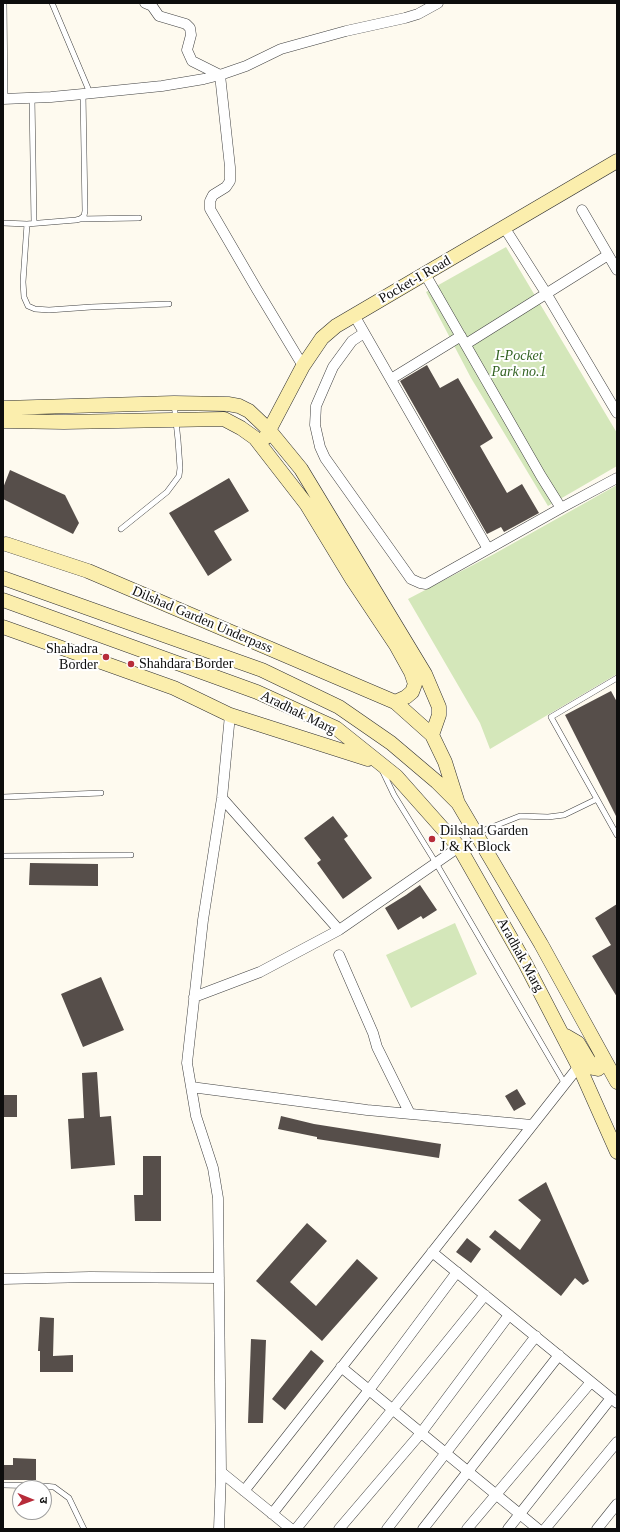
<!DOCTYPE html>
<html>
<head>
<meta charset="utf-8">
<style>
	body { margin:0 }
	#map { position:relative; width:620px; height:1532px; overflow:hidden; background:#fefaef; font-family:Georgia,"Noto Sans Devanagari",serif }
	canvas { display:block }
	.frame { position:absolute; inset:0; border:4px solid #0d0d0d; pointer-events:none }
	.north { position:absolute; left:12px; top:1480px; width:40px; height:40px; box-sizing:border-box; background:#fff; border:1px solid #9e9e9e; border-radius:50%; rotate:91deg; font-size:11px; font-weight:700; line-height:16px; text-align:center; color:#0d0d0d }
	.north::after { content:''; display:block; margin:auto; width:14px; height:18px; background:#b72c3a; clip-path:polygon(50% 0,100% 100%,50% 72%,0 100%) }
</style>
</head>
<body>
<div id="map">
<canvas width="620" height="1532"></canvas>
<div class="frame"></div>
<div class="north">उ</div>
</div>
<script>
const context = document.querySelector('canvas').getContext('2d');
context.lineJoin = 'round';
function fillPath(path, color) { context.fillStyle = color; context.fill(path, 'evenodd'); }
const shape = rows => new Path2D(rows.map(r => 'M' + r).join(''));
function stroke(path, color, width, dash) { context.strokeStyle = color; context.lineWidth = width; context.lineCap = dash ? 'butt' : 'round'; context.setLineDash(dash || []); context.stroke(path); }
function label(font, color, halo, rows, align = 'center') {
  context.font = font + ' Georgia,serif'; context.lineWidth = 4; context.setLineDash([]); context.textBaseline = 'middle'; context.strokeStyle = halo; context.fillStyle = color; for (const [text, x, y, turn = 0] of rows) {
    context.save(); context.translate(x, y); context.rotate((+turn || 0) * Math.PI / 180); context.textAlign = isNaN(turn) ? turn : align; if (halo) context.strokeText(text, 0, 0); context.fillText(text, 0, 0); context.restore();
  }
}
fillPath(shape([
	[506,247,617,433,617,466,548,506,471,378,426,292],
	[617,485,617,674,490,749,480,723,408,599,494,554],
	[455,923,477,974,411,1008,386,955]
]), '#d4e7ba');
fillPath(shape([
	[427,365,440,388,458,378,493,438,480,446,507,493,522,484,539,513,504,532,501,527,487,534,400,381],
	[10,470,65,495,79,523,73,534,3,499,3,488],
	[229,478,249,511,214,531,232,560,208,576,169,513],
	[611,691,617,702,617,818,565,715],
	[333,816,348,836,344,839,372,878,343,899,317,863,321,860,304,838],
	[30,863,98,864,98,886,29,885],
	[420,885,437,910,423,919,421,916,398,930,385,908,406,895],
	[617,904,617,997,592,956,611,945,595,918],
	[101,977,124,1030,83,1047,61,994],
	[97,1072,100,1117,111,1116,115,1165,71,1169,68,1119,84,1118,82,1073],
	[517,1089,526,1104,514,1111,505,1096],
	[3,1095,17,1095,17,1117,3,1117],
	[281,1116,314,1124,441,1144,439,1158,317,1139,317,1137,278,1129],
	[143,1156,161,1156,161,1221,135,1221,134,1195,143,1195],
	[546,1182,589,1281,583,1285,575,1278,561,1296,489,1237,495,1230,520,1250,541,1220,518,1200],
	[307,1223,327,1241,290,1282,316,1306,357,1259,378,1278,322,1341,256,1281],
	[467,1238,481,1249,471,1263,456,1252],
	[40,1317,54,1318,53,1356,73,1355,73,1372,40,1372,40,1351,38,1351],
	[251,1339,266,1340,263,1423,248,1423],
	[311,1350,324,1361,285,1410,272,1399],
	[13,1458,36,1459,36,1480,3,1480,3,1465,13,1465]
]), '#564e4a');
const lane = shape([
	[4,3,5,99],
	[52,3,90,93],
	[32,98,34,223],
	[80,219,139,218],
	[3,223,27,224,76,220,80,219,84,216,85,211,83,94],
	[27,224,23,282,24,297,28,306,35,309,49,310,91,307,169,304],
	[121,529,167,492,179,476,180,468,178,440,174,403],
	[617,678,551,717,617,835],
	[382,770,394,795,436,863,565,1084],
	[3,797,101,793],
	[477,833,520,816,548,817,564,815,597,799],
	[3,856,131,855],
	[3,1485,44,1486,54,1487,69,1498,84,1529]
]);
const street = shape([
	[145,3,152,6,159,16,186,24,190,28,191,35,187,50,192,61,220,75,230,167,230,181,226,187,213,195,210,201,210,209,256,288,303,366],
	[3,99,51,97,83,94,162,86,204,79,220,75,246,66,281,49,346,31,405,18,418,14,438,3],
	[582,210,617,270],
	[504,227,546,293,617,413],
	[425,274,541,476,561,508],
	[354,315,488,549],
	[364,333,352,341,333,367,316,406,315,425,320,447,325,458,411,579,420,583,426,584,433,580,561,508,617,478],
	[466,344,608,255],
	[391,379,461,336],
	[222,798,339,930],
	[339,955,373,1033,377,1047,410,1114],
	[194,997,260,972,339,930,459,847],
	[191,1087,367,1110,532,1125],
	[432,1252,617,1403],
	[3,1279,90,1277,219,1278],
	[341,1367,538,1529],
	[221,1472,291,1529],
	[244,1491,579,1066],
	[272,1514,369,1390,457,1272],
	[219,1529,221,1472,218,1198,213,1168,196,1116,187,1063,203,920,222,798,230,715],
	[296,1529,485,1295],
	[339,1529,421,1433,509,1315],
	[387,1529,536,1336],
	[423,1529,559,1355],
	[467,1529,591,1382],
	[508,1529,611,1398],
	[545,1529,617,1442],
	[597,1529,617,1504]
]);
const secondary = shape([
	[3,408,174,403,228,404,239,406,249,411,269,430,301,469,425,674,439,707,439,715,432,735],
	[3,421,64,422,224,419,241,428,255,438,307,505,352,579,396,645,411,672,415,684,412,692,406,697,395,702],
	[265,438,303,366,322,338,336,326,617,161],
	[6,544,88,571,395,702,432,735,445,762,457,800],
	[3,578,262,670,339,707,391,743,437,782,458,803,541,944,617,1082],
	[3,600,257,692,336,728,396,776,459,847,525,963,581,1071,617,1152],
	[3,627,174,688,230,715,368,759],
	[566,1036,578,1043,593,1068,598,1069,601,1066,602,1055]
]);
stroke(lane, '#404040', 6);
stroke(street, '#404040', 11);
stroke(secondary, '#2f2f2f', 15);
stroke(lane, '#fff', 5);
stroke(street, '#fff', 10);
stroke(secondary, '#fbeead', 14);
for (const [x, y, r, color] of [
	[106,657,4,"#b72c3a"],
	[131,664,4,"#b72c3a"],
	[432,839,4,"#b72c3a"]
]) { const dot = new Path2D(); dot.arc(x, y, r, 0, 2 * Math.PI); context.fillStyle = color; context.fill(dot); stroke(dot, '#fff', 1.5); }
label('14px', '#0d0d0d', '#fff', [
	["Pocket-I Road",415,280,-30],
	["Dilshad Garden Underpass",202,620,23],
	["Aradhak Marg",298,713,26],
	["Aradhak Marg",520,955,61]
]);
label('italic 14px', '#326221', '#fff', [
	["I-Pocket",519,356],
	["Park no.1",519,372]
]);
label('14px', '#0d0d0d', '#fff', [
	["Shahadra",98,649,"right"],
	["Border",98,665,"right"],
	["Shahdara Border",139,664],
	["Dilshad Garden",440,831],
	["J & K Block",440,847]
], 'left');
</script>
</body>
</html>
